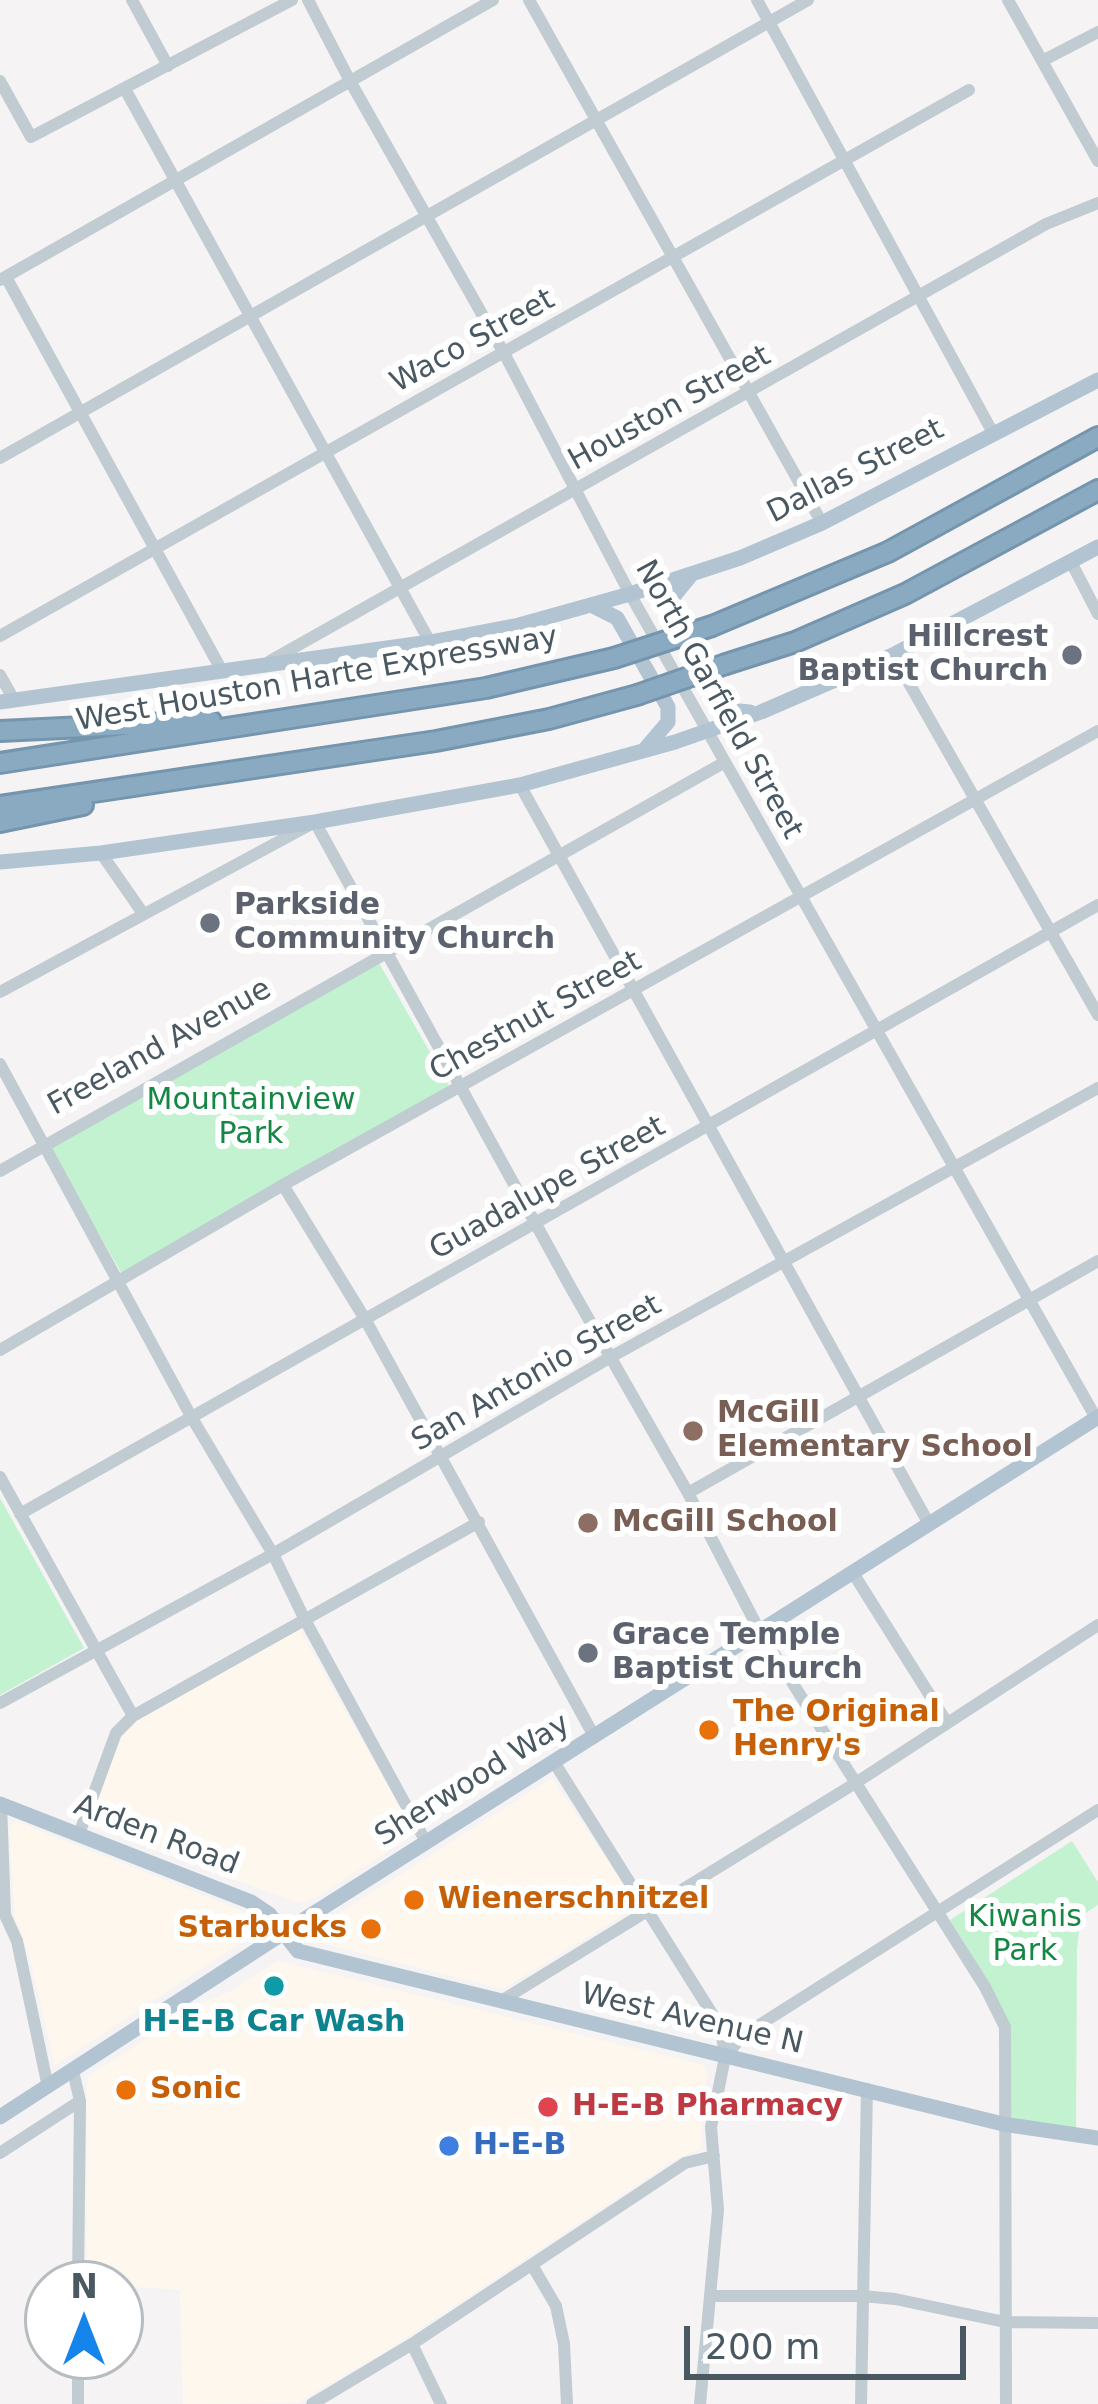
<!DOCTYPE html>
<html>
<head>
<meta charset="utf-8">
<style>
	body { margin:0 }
	#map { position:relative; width:1098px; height:2404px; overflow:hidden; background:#f5f3f3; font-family:"DejaVu Sans",sans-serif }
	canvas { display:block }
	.north { position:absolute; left:24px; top:2260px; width:120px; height:120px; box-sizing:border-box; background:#fff; border:3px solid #b6bcc0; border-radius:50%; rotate:0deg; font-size:33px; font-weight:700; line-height:48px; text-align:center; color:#495861 }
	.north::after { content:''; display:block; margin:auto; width:42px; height:54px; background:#1685eb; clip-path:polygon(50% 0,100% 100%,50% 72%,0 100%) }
	.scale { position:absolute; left:684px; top:2326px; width:282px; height:54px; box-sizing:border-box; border:6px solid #495861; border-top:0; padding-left:15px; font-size:36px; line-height:42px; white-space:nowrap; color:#495861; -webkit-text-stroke:9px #fff; paint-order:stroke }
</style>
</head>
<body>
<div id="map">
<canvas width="1098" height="2404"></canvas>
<div class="north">N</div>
<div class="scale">200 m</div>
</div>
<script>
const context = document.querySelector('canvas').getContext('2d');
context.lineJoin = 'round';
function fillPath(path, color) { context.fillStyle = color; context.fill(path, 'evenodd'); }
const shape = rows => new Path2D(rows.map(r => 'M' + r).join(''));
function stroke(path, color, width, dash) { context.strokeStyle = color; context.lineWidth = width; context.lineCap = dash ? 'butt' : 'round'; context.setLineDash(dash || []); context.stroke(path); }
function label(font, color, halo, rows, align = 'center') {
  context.font = font + ' "DejaVu Sans",sans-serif'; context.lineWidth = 12; context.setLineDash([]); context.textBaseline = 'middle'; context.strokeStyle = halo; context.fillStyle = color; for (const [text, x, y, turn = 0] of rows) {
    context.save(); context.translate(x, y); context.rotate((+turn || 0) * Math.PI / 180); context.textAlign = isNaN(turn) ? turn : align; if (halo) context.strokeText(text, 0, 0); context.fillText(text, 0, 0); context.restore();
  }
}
fillPath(shape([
	[298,1627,412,1829,410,1837,317,1897,298,1903,76,1821,113,1731],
	[552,1778,635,1902,633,1909,503,1989,312,1941,311,1934,321,1925],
	[15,1821,253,1915,260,1921,261,1930,55,2065,28,1952,15,1918,9,1826],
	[278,1961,703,2065,707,2073,701,2148,671,2162,389,2349,297,2403,183,2404,180,2290,86,2284,87,2083,89,2076,152,2035,161,2036,176,2026,179,2018,203,2002,231,1991]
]), '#fdf7ee');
fillPath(shape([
	[379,963,451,1089,122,1274,50,1148],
	[0,1498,84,1648,0,1695],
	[1072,1841,1098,1882,1098,1905,1081,1916,1077,1949,1076,2133,1010,2117,1011,2029,990,1985,950,1920]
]), '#c2f2d0');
const highway = shape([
	[712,626,888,552,1098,437],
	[726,664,795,642,905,594,1098,490],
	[0,731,211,721],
	[0,763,486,688,614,658],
	[0,806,436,741,549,719,637,695],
	[0,822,83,805]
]);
stroke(highway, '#7595ae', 24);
stroke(shape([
	[132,0,168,66],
	[308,0,350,81,504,353,630,594,1096,1418],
	[529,0,822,523],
	[757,0,993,433],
	[1008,0,1098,161],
	[1042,61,1098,32],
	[0,81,31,137,292,0],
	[125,89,430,642],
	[6,277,222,671],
	[0,280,493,0],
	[0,458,808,0],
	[1071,562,1098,614],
	[0,636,969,90],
	[893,655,1098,1015],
	[270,661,1046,224,1098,203],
	[0,675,14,700],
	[520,785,929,1524],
	[101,853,142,912],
	[0,992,315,822,571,1288,688,1493,759,1630,985,1987,1005,2027,1006,2404],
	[0,1064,192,1418,273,1554,304,1618,426,1842],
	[0,1171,725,762],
	[283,1185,365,1319,594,1736],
	[0,1350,283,1185,1098,731],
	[0,1477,133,1716,116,1733,79,1834],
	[688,1493,1098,1261],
	[20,1514,1098,905],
	[853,1573,946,1721],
	[0,1703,273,1554,609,1358,1098,1088],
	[133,1716,479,1522],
	[554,1762,721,2028,725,2057,711,2127,718,2210,700,2404],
	[1,1804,5,1915,17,1941,48,2087],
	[501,2001,854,1784,1098,1625],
	[725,2057,742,2036,1098,1810],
	[73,2071,80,2101,78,2284],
	[0,2153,80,2101],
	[532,2265,556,2306,564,2344,567,2404],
	[711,2296,862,2296,895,2299,1005,2322,1098,2323],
	[412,2344,441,2404],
	[78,2404,78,2356],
	[312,2404,412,2344,685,2163,714,2156],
	[861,2404,867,2089]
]), '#c0cbd2', 12);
stroke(shape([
	[691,575,674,596,672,617,719,702,728,710,750,712],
	[593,606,617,618,668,707,668,722,645,749],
	[0,702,430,642,519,625,630,594,740,558,822,523,1098,380],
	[0,862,101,853,315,822,520,785,675,742,761,712,893,655,1098,547],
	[0,1804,251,1902,269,1914,298,1951,1003,2124,1098,2138],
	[0,2117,308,1917,1098,1417]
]), '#b2c4d1', 15);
stroke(highway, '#8aaac2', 18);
const highwayBridge = shape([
	[614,658,712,626],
	[637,695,726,664]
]);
stroke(highwayBridge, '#7595ae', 24, []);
stroke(highwayBridge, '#8aaac2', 18);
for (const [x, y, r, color] of [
	[1072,655,12,"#6b7280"],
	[210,923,12,"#6b7280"],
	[693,1431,12,"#8d6e63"],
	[588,1523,12,"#8d6e63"],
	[588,1653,12,"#6b7280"],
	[709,1730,12,"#e8710a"],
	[414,1900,12,"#e8710a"],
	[371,1929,12,"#e8710a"],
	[274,1986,12,"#0f9aa8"],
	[126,2090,12,"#e8710a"],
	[548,2107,12,"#e0444e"],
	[449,2146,12,"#3f7fe0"]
]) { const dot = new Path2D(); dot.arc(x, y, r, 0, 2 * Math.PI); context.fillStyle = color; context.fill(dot); stroke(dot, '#fff', 4.5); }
label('30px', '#495861', '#fff', [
	["Waco Street",473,342,-29],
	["Houston Street",670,409,-29],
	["Dallas Street",856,472,-27],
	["West Houston Harte Expressway",317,680,-10],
	["North Garfield Street",718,700,61],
	["Chestnut Street",536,1017,-29],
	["Freeland Avenue",160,1048,-29],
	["Guadalupe Street",548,1189,-29],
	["San Antonio Street",537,1374,-30],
	["Sherwood Way",473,1781,-32],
	["Arden Road",156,1836,21],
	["West Avenue N",692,2020,13]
]);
label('bold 30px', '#5b616d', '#fff', [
	["Hillcrest",1048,638,"right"],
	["Baptist Church",1048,672,"right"],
	["Parkside",234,906],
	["Community Church",234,940],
	["Grace Temple",612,1636],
	["Baptist Church",612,1670]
], 'left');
label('30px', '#158744', '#fff', [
	["Mountainview",251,1101],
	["Park",251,1135],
	["Kiwanis",1025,1918],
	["Park",1025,1952]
]);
label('bold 30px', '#785e54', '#fff', [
	["McGill",717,1414],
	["Elementary School",717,1448],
	["McGill School",612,1523]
], 'left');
label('bold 30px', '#c56008', '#fff', [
	["The Original",733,1713],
	["Henry's",733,1747],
	["Wienerschnitzel",438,1900],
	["Starbucks",347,1929,"right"],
	["Sonic",150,2090]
], 'left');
label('bold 30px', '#0d838f', '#fff', [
	["H-E-B Car Wash",274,2023]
]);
label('bold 30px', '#be3a42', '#fff', [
	["H-E-B Pharmacy",572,2107]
], 'left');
label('bold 30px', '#366cbe', '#fff', [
	["H-E-B",473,2146]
], 'left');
</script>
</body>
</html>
